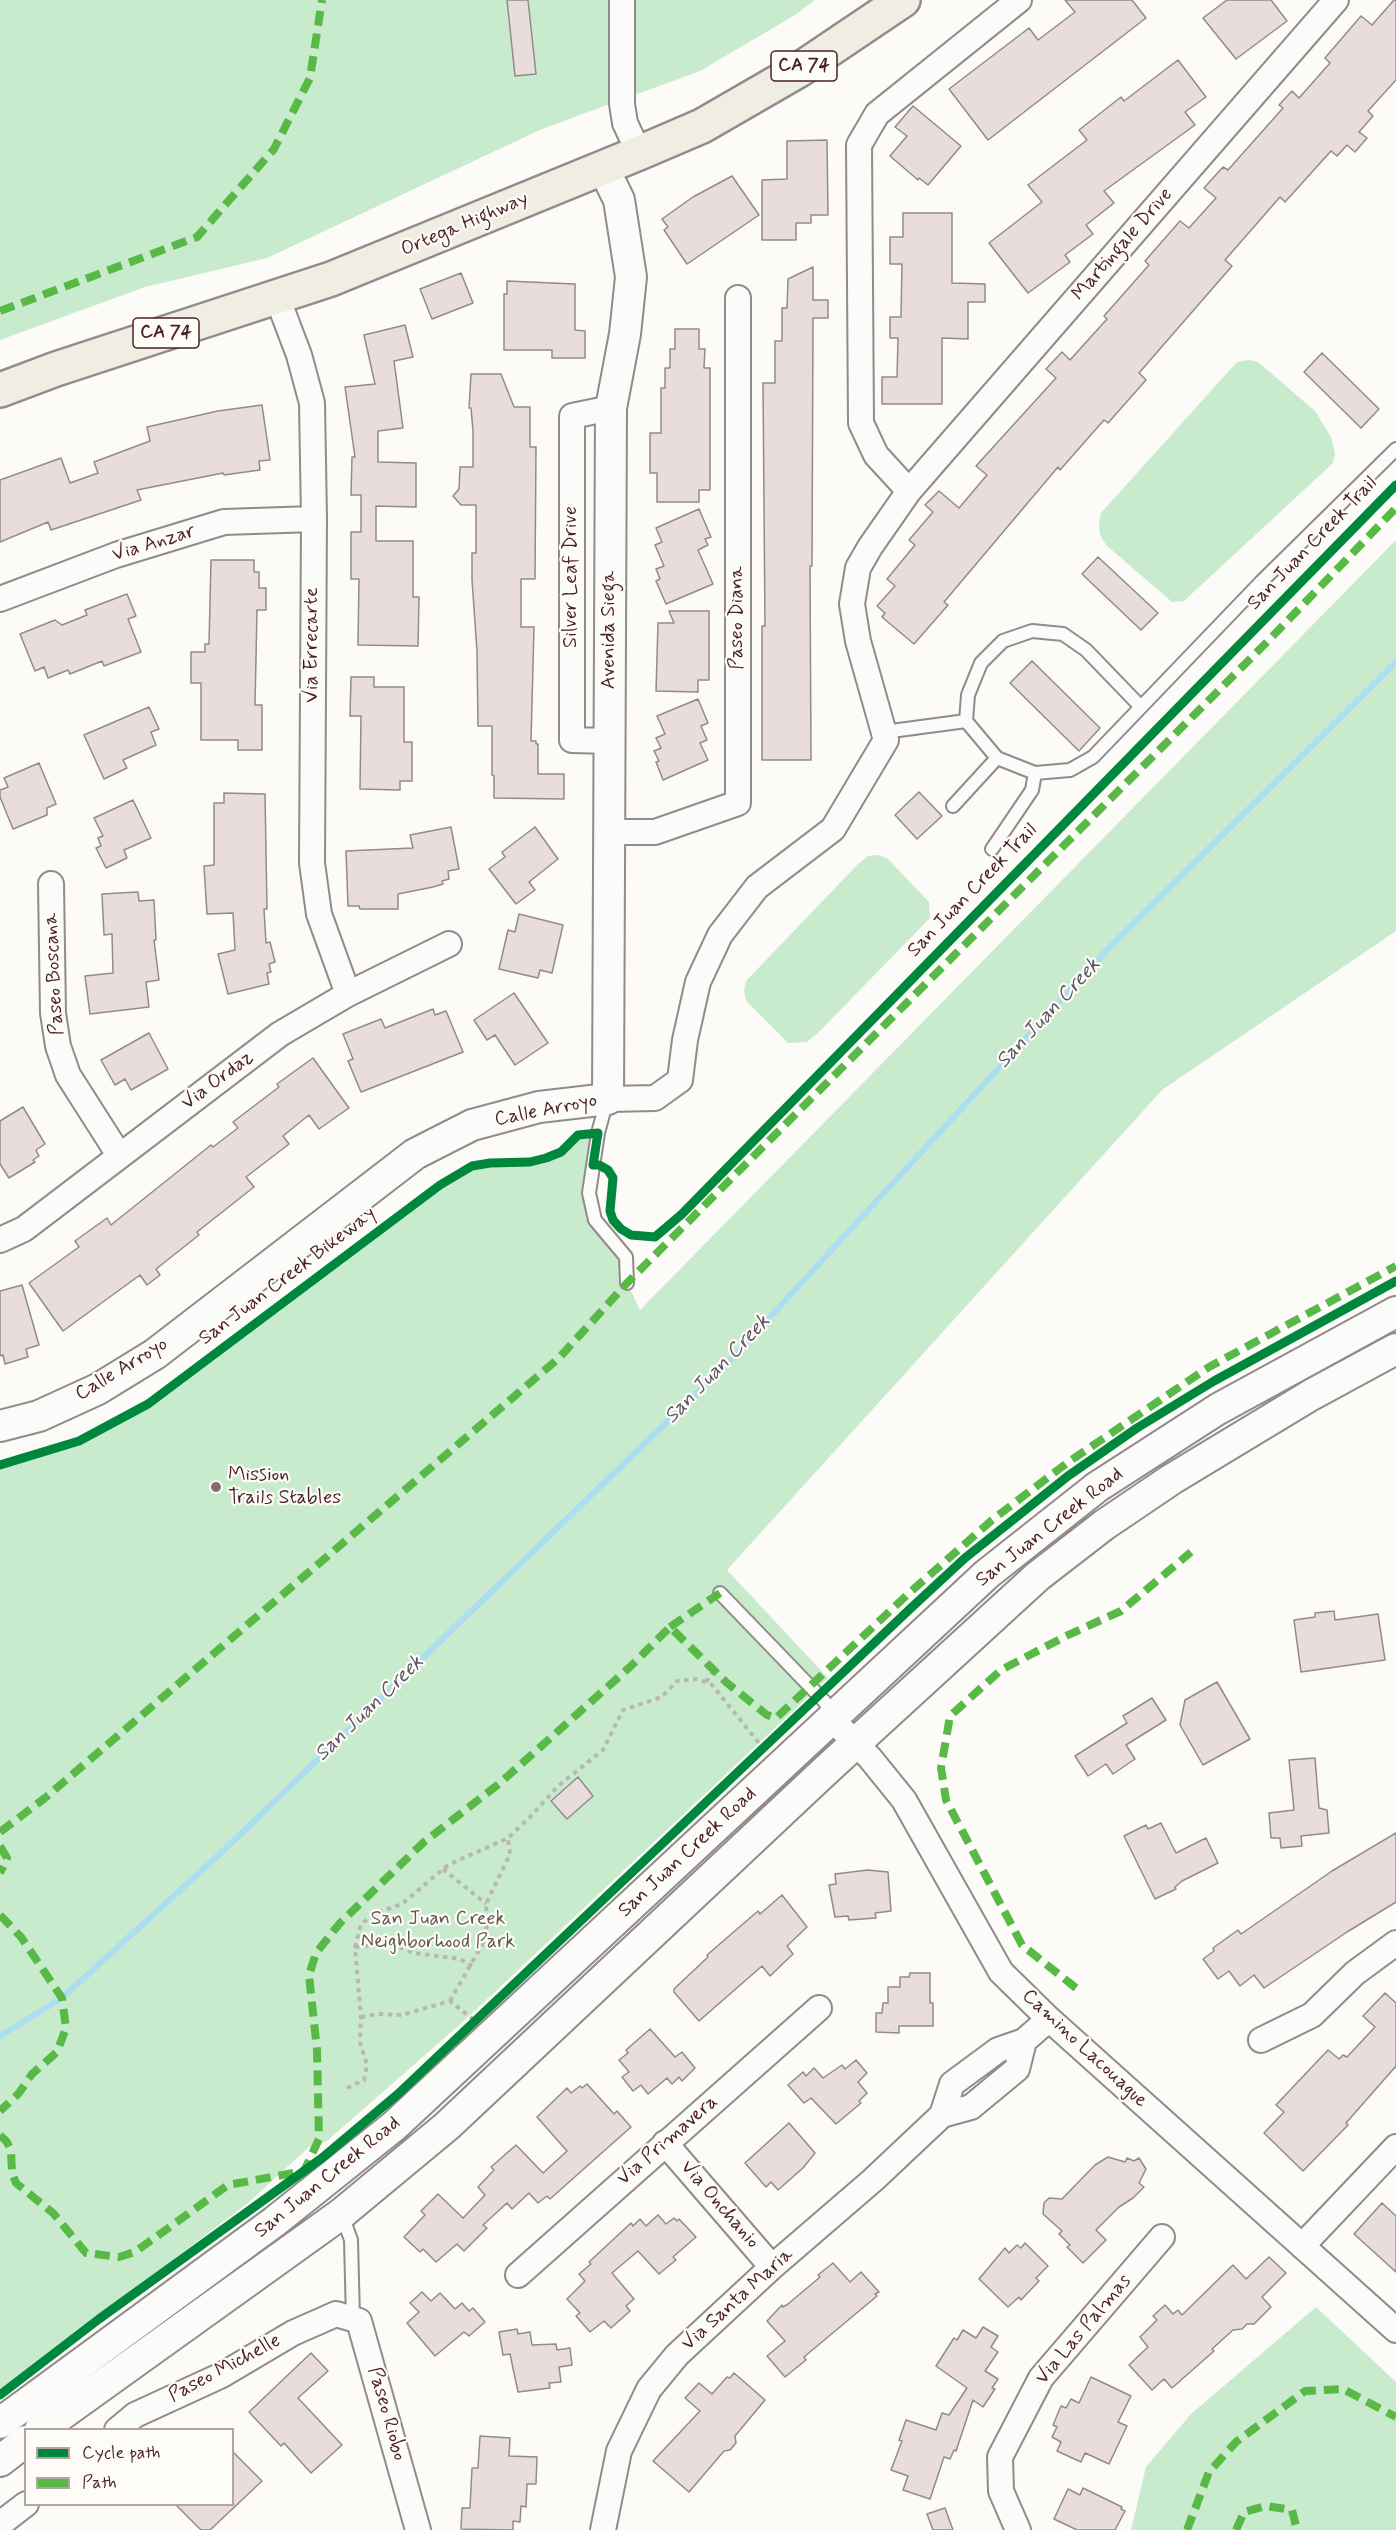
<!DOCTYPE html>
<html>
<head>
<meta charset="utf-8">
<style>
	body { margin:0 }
	#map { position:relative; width:1396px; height:2530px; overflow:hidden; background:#fcfbf8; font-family:Mynerve,sans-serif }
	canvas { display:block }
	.legend { position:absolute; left:24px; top:2428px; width:210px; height:78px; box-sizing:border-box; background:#fdfcf7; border:2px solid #b5a4a5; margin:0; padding:8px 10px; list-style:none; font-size:18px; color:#4a1f2b }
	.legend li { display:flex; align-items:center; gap:12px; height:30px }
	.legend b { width:30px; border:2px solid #b5a4a5 }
</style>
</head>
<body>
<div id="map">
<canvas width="1396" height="2530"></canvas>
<ul class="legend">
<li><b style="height:8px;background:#00873e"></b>Cycle path</li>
<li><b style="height:8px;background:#58b947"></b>Path</li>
</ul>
</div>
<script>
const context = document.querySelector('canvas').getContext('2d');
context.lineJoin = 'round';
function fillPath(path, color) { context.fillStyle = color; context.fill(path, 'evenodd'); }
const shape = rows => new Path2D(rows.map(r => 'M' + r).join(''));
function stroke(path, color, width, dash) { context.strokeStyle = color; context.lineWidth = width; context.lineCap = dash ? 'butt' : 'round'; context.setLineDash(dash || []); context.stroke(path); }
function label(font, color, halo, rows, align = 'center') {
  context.font = font + ' Mynerve,sans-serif'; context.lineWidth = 4.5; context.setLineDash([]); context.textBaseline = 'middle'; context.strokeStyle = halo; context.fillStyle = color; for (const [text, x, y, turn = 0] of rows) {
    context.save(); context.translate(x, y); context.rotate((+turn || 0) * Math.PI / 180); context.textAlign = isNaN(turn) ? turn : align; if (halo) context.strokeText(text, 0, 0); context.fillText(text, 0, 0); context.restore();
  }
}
fillPath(shape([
	[0,0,815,0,795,15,700,71,542,129,267,258,145,287,0,340],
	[1249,360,1258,362,1315,411,1331,437,1335,453,1333,463,1184,601,1172,602,1106,545,1100,535,1099,524,1101,513,1237,362],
	[1396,540,1396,931,1162,1090,727,1570,828,1678,465,2020,327,2141,309,2147,248,2203,0,2390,0,1465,79,1441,148,1404,450,1177,472,1166,490,1163,530,1162,561,1152,578,1135,598,1133,589,1193,595,1220,626,1257,627,1283,640,1310],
	[878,855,887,858,929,902,930,918,818,1033,807,1042,788,1043,746,1001,744,990,746,981,858,864,868,856],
	[1316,2307,1396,2382,1396,2530,1131,2530,1146,2467,1191,2414]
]), '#c8ebcd');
stroke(shape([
	[0,2036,62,1998,222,1852,726,1365,1108,949,1396,662]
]), '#adddf0', 6);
const building = shape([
	[507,0,528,0,536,74,515,76,507,0],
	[1065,0,1132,0,1146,18,988,140,949,89,1029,28,1038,40,1075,12,1065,0],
	[1227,0,1271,0,1287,21,1236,59,1203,18,1227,0],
	[1394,0,1396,0,1396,80,1368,111,1373,116,1359,132,1367,138,1355,152,1347,145,1337,156,1331,151,1285,202,1280,197,1225,260,1232,266,1139,373,1146,380,1108,423,1104,420,1060,470,1058,467,944,602,948,605,914,644,882,617,885,613,877,606,895,586,887,579,915,545,909,540,933,512,925,505,939,491,959,508,987,475,976,466,1056,378,1046,369,1062,352,1070,360,1107,319,1104,316,1149,265,1145,261,1180,221,1189,228,1216,198,1204,188,1223,167,1228,170,1283,108,1279,105,1292,91,1299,98,1330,63,1325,58,1361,16,1372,25,1394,0],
	[1178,60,1206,97,1185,112,1195,125,1104,191,1114,203,1086,225,1093,234,1065,255,1070,262,1028,293,989,243,1042,202,1028,185,1087,140,1079,130,1121,97,1124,101,1178,60],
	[913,106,961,146,928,185,919,178,918,180,890,156,907,136,895,127,913,106],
	[827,140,828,215,811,215,811,223,796,223,796,240,762,240,762,180,787,179,787,141,827,140],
	[732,176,759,215,687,264,664,230,668,227,662,219,693,197,732,176],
	[903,213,952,213,952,283,985,284,985,302,968,302,968,339,942,338,942,404,882,404,882,377,897,377,898,338,890,338,890,317,901,317,902,264,890,264,890,237,903,237,903,213],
	[813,267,813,300,828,300,828,318,813,318,812,566,810,566,811,760,762,760,762,626,765,626,763,383,775,383,775,341,782,341,782,308,787,308,788,279,813,267],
	[461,273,473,303,432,319,420,289,461,273],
	[507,281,575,284,575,330,585,331,585,358,552,358,552,350,504,350,504,294,507,294,507,281],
	[405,325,413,357,394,361,403,428,378,431,378,462,416,463,416,507,376,506,376,541,413,541,413,597,419,597,418,646,358,645,359,579,351,579,351,532,361,532,361,495,351,495,352,457,355,457,345,387,375,384,364,335,405,325],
	[675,329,699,329,699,349,705,349,704,368,710,368,710,490,699,490,699,502,657,502,657,473,650,473,650,433,661,433,661,388,665,388,665,368,670,368,670,349,675,349,675,329],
	[1322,353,1379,409,1361,428,1304,372,1322,353],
	[471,374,501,374,514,407,530,407,530,447,536,447,535,579,521,579,521,627,534,627,531,741,536,741,536,744,538,744,538,774,564,774,564,799,494,798,494,776,492,775,492,726,478,726,477,651,472,580,472,553,476,553,476,505,461,505,453,496,459,489,460,467,473,467,473,431,471,408,469,408,471,374],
	[262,405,270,460,259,461,260,470,224,475,223,473,137,490,141,500,51,530,48,522,0,542,0,480,61,458,70,483,98,473,94,462,150,441,147,427,218,411,262,405],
	[699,509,711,537,705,539,708,545,698,550,713,584,666,604,656,581,660,579,656,569,664,566,655,545,662,542,656,528,699,509],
	[1098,557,1158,613,1141,630,1082,574,1098,557],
	[211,560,254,560,254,572,259,572,259,588,266,588,266,610,257,610,255,705,262,705,262,750,238,750,238,740,201,740,201,683,191,683,191,652,205,652,205,644,209,644,211,560],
	[127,594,136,616,128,619,141,652,104,666,102,661,70,674,68,670,48,678,44,667,35,671,20,634,55,620,62,625,87,615,85,610,127,594],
	[669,611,709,611,709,680,698,680,698,692,656,691,658,623,674,623,669,611],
	[1032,661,1100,728,1079,751,1010,683,1032,661],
	[351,677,374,677,374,687,404,687,404,742,412,742,412,781,400,781,400,790,360,789,361,716,350,716,351,677],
	[698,699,708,723,701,726,707,740,700,743,708,760,663,780,656,762,659,761,654,751,661,748,656,738,665,734,657,716,698,699],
	[149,707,159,729,151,732,156,745,123,760,127,768,104,779,84,735,149,707],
	[39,763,56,804,47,808,47,815,13,829,0,797,0,790,8,787,4,778,39,763],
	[919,792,942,816,917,839,895,815,919,792],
	[224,793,265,794,267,909,264,909,266,943,270,942,275,962,269,964,271,972,267,973,269,984,228,994,218,954,235,950,233,913,207,914,204,866,214,865,214,803,224,803,224,793],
	[133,800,151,838,124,850,127,858,106,868,96,848,101,846,98,838,103,836,94,818,133,800],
	[451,827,459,869,448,871,449,879,442,881,443,884,433,887,398,894,398,909,360,909,359,906,348,906,346,851,413,848,410,835,451,827],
	[535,827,558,859,529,882,535,890,516,904,489,869,505,857,502,852,535,827],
	[138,892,139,901,154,900,156,940,154,940,159,980,146,982,149,1007,90,1014,85,976,113,973,112,934,104,935,102,894,138,892],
	[519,914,563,925,552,973,540,970,538,978,499,969,508,930,515,932,519,914],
	[514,993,548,1043,515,1065,495,1035,487,1040,474,1020,514,993],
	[433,1009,435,1015,446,1011,463,1052,361,1092,348,1061,353,1059,343,1034,381,1019,385,1028,433,1009],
	[149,1033,168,1069,131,1090,125,1079,115,1085,101,1060,149,1033],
	[313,1058,349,1108,319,1129,309,1115,283,1136,289,1144,246,1177,254,1187,197,1232,199,1235,156,1269,160,1275,147,1285,140,1275,63,1331,29,1283,79,1247,75,1241,107,1218,111,1225,211,1145,213,1147,238,1128,233,1122,279,1087,277,1084,313,1058],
	[23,1107,45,1144,36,1150,39,1156,33,1160,35,1162,9,1178,0,1164,0,1121,23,1107],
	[22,1285,39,1345,26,1349,28,1357,5,1364,3,1355,0,1356,0,1291,22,1285],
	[1334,1611,1335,1620,1378,1614,1385,1660,1301,1672,1294,1620,1315,1617,1315,1613,1334,1611],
	[1217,1682,1250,1739,1203,1765,1180,1725,1185,1700,1217,1682],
	[1152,1698,1166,1720,1126,1745,1135,1759,1113,1774,1106,1764,1088,1776,1075,1756,1127,1723,1123,1716,1152,1698],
	[1315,1758,1319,1808,1327,1810,1329,1833,1301,1836,1302,1846,1281,1848,1280,1838,1271,1838,1269,1813,1294,1810,1289,1760,1315,1758],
	[578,1777,593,1796,567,1819,551,1801,578,1777],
	[1161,1823,1176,1853,1206,1838,1218,1863,1182,1881,1175,1887,1176,1889,1155,1899,1124,1836,1146,1825,1148,1829,1161,1823],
	[1396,1833,1396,1902,1347,1932,1264,1988,1254,1975,1240,1986,1229,1971,1218,1979,1203,1959,1214,1951,1213,1948,1238,1930,1241,1934,1332,1871,1396,1833],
	[868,1870,888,1872,891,1911,875,1913,876,1918,849,1920,848,1916,835,1917,829,1885,836,1884,835,1874,868,1870],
	[782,1895,807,1927,787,1946,793,1954,770,1976,762,1966,699,2021,674,1992,674,1989,708,1957,707,1955,758,1911,760,1914,782,1895],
	[910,1973,930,1973,930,2003,933,2003,933,2026,899,2026,899,2033,876,2032,876,2013,882,2013,883,2003,888,2003,888,1987,900,1987,900,1977,909,1977,910,1973],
	[1385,1993,1396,2003,1396,2066,1346,2123,1348,2125,1303,2171,1264,2133,1284,2112,1276,2105,1328,2050,1339,2059,1343,2055,1347,2057,1375,2027,1363,2016,1385,1993],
	[650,2029,675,2057,682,2052,695,2068,682,2081,679,2077,672,2084,667,2078,648,2094,641,2085,633,2091,622,2077,629,2072,619,2060,628,2053,626,2050,650,2029],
	[856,2060,867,2073,858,2082,867,2093,859,2101,861,2103,836,2124,811,2098,804,2103,788,2085,803,2072,806,2076,814,2068,823,2078,842,2065,845,2069,856,2060],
	[587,2084,614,2114,617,2111,631,2127,550,2199,547,2196,538,2203,529,2193,512,2209,507,2203,483,2225,487,2228,464,2251,457,2244,436,2262,423,2249,420,2252,404,2237,425,2215,421,2211,438,2194,463,2218,485,2195,478,2187,494,2170,491,2167,516,2145,543,2173,567,2151,537,2117,567,2088,571,2093,580,2086,582,2088,587,2084],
	[789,2123,815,2153,803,2168,778,2190,771,2182,766,2187,745,2163,789,2123],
	[1108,2157,1125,2162,1127,2158,1134,2161,1139,2158,1146,2169,1139,2183,1144,2187,1133,2198,1119,2207,1096,2230,1106,2240,1083,2263,1067,2247,1070,2245,1059,2234,1062,2231,1043,2214,1044,2203,1049,2198,1062,2199,1095,2165,1108,2157],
	[1382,2203,1396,2216,1396,2272,1354,2234,1382,2203],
	[658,2215,666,2224,674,2218,677,2221,679,2219,696,2237,673,2257,676,2260,659,2274,638,2251,612,2273,634,2299,626,2306,630,2311,611,2328,604,2321,590,2332,576,2316,580,2313,567,2299,585,2281,579,2274,591,2264,589,2262,631,2223,633,2226,640,2219,646,2226,658,2215],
	[1025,2243,1048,2266,1036,2278,1039,2281,1021,2300,1019,2297,1008,2307,979,2279,1005,2248,1009,2253,1017,2245,1021,2248,1025,2243],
	[1269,2257,1286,2273,1262,2297,1271,2307,1254,2324,1247,2324,1242,2329,1233,2330,1212,2349,1214,2351,1172,2388,1164,2379,1152,2390,1129,2365,1148,2347,1140,2337,1157,2320,1153,2316,1165,2305,1173,2314,1178,2310,1182,2315,1233,2265,1246,2279,1269,2257],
	[833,2263,850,2282,861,2272,879,2292,875,2294,877,2296,804,2357,806,2360,785,2377,767,2356,785,2341,767,2321,782,2305,783,2307,788,2304,820,2277,818,2275,833,2263],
	[422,2292,431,2301,440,2293,455,2309,462,2303,469,2311,473,2308,485,2322,469,2336,464,2332,435,2356,407,2323,419,2312,410,2303,422,2292],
	[983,2327,998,2336,991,2347,998,2352,985,2371,998,2379,992,2388,995,2389,983,2407,973,2400,956,2451,954,2450,950,2459,944,2457,930,2499,903,2490,908,2476,891,2470,902,2441,899,2440,906,2420,936,2430,942,2413,949,2415,967,2388,936,2366,954,2338,957,2340,963,2330,976,2338,983,2327],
	[517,2329,518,2334,530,2332,532,2345,556,2344,557,2350,570,2348,572,2365,559,2367,561,2382,549,2383,550,2388,518,2392,510,2354,503,2355,499,2332,517,2329],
	[311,2353,328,2371,298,2398,342,2445,311,2473,284,2443,281,2446,249,2412,311,2353],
	[734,2373,765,2400,735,2436,736,2443,730,2450,724,2451,689,2492,653,2461,700,2411,685,2398,699,2383,712,2394,727,2377,730,2378,734,2373],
	[1091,2377,1131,2396,1118,2422,1127,2426,1109,2464,1085,2453,1081,2462,1057,2451,1061,2442,1052,2437,1057,2427,1053,2425,1061,2406,1066,2408,1071,2399,1079,2403,1091,2377],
	[480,2436,510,2438,509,2456,537,2457,536,2484,527,2484,526,2507,521,2506,520,2522,513,2521,513,2530,461,2529,462,2508,470,2508,472,2468,478,2468,480,2436],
	[232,2451,262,2481,210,2530,201,2530,176,2505,232,2505,232,2451],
	[1083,2488,1122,2507,1121,2509,1125,2511,1115,2530,1077,2530,1054,2519,1068,2489,1080,2495,1083,2488],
	[945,2508,953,2530,933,2530,927,2514,945,2508]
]);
fillPath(building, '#e9dddb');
stroke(building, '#928a8b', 1.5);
const service = shape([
	[966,721,968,695,981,663,1003,641,1032,631,1063,634,1086,650,1141,707],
	[884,732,966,721,997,758,1035,773,1070,770,1093,757,1262,581,1396,449],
	[953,806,997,758],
	[992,849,1032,790,1035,773],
	[607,1100,598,1133,589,1193,595,1220,626,1257,627,1283],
	[720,1593,825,1702,831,1717],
	[342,2215,351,2240,353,2319]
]);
const minor = shape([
	[622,0,622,104,625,123,639,153],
	[277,297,299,355,312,403,314,519,312,863,319,914,348,994],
	[909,491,876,455,861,423,859,145,877,114,1019,0],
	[0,599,116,555,224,522,314,519],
	[609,741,572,740,572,416,611,408],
	[609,832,655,832,738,803,738,298],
	[51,884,53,1013,58,1046,68,1075,119,1155],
	[608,1099,655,1098,680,1080,685,1040,698,982,720,935,757,887,833,829,886,740,858,641,852,604,858,568,870,547,909,491,1336,0],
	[0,1240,24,1229,280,1034,348,994,449,944],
	[832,1719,870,1758,904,1800,1001,1972,1049,2019,1396,2330],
	[1261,2040,1312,2015,1355,1973,1396,1943],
	[942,2115,971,2107,1017,2069,1024,2041],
	[665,2143,772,2267],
	[1302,2246,1396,2147],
	[518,2275,819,2008],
	[117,2430,135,2415,222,2375,293,2333,336,2314,353,2319,359,2321,418,2530],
	[0,2524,26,2504],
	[603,2530,619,2451,649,2389,677,2355,772,2267,873,2180,942,2115,952,2084,998,2050,1024,2041,1049,2019],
	[1018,2530,1001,2491,1000,2457,1041,2378,1162,2237]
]);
const tertiary = shape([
	[0,1426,39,1416,98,1389,155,1354,415,1154,472,1125,539,1107,608,1099,611,408,625,334,631,277,619,200,603,167],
	[0,2423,274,2222,394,2126,987,1574,1097,1487,1218,1409,1396,1312],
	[40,2430,341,2214,447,2126,825,1771,1038,1576,1104,1525,1172,1479,1311,1395,1396,1349],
	[0,2461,26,2441]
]);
const primary = shape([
	[0,390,56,369,331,279,639,153,702,126,799,70,903,0]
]);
stroke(service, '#928a8b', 16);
stroke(minor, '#928a8b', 28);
stroke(tertiary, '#928a8b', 34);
stroke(primary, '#928a8b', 38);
stroke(shape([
	[706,1682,714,1670],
	[443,1869,486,1904],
	[355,1947,391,1944,414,1953,460,1959,472,1966],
	[450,2001,483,1943,487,1924,486,1904,510,1854,508,1838],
	[361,2017,378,2014,402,2015,450,2001,474,2020],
	[347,2088,364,2080,367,2065,360,2042,361,2017,355,1947,361,1924,377,1913,402,1904,448,1865,508,1838,531,1816,557,1787,603,1750,623,1710,662,1697,677,1681,698,1679,712,1685,763,1748]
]), '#bbb6b6', 4, [4.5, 4.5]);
stroke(service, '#fbfbf9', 12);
stroke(minor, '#fbfbf9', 24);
stroke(tertiary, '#fbfbf9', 30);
stroke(primary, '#f0ede3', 33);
stroke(shape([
	[0,311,197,237,274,149,310,78,322,0],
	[670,1627,720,1593],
	[0,1832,45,1798,559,1358,627,1283,1266,643,1396,508],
	[0,1846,7,1858,0,1873],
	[0,1915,21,1937,62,1998,66,2028,57,2052,32,2074,19,2093,0,2111],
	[1076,1988,1022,1945,946,1800,941,1768,950,1716,1001,1670,1066,1636,1121,1611,1191,1552],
	[0,2135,7,2142,11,2151,12,2173,16,2183,53,2213,86,2253,119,2257,135,2252,228,2185,304,2171,319,2139,317,2050,309,1975,316,1953,340,1923,424,1842,500,1783,631,1666,670,1627,727,1683,767,1715,776,1718,907,1595,992,1520,1067,1463,1209,1367,1396,1266],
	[1187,2530,1209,2472,1236,2442,1305,2391,1343,2389,1396,2417],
	[1236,2530,1244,2512,1266,2506,1292,2510,1297,2530]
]), '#58b947', 8, [15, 8]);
stroke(shape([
	[0,1465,79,1441,148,1404,440,1185,472,1166,490,1163,530,1162,546,1158,561,1152,578,1135,598,1133,593,1165,599,1165,608,1170,613,1178,610,1211,613,1220,621,1229,631,1235,655,1237,682,1214,1396,485],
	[0,2395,99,2319,322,2158,398,2094,911,1608,965,1558,1068,1476,1137,1428,1214,1381,1396,1281]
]), '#00873e', 9);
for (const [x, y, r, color] of [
	[216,1487,6,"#886c73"]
]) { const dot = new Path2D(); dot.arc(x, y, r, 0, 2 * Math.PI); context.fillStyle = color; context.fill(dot); stroke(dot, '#fdfcf7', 2); }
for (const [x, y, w] of [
	[804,66,66],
	[166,333,66]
]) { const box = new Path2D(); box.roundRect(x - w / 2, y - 15, w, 30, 4.5); context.fillStyle = '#fdfcf7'; context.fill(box); stroke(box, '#4a1f2b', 1.5); }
label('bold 18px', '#4a1f2b', null, [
	["CA 74",804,66],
	["CA 74",166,333]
]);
label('20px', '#4a1f2b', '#fdfcf7', [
	["Ortega Highway",465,225,-23],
	["Martingale Drive",1123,245,-49],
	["Via Anzar",154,544,-17],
	["San Juan Creek Trail",1313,544,-46],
	["Silver Leaf Drive",572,577,-90],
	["Paseo Diana",738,618,-90],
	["Avenida Siega",610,630,-90],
	["Via Errecarte",313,645,-90],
	["San Juan Creek Trail",973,891,-46],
	["Paseo Boscana",55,974,-93],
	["Via Ordaz",218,1081,-37],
	["Calle Arroyo",546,1111,-11],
	["San Juan Creek Bikeway",288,1277,-37],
	["Calle Arroyo",122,1370,-31],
	["San Juan Creek Road",1050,1528,-38],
	["San Juan Creek Road",688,1853,-43],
	["Camino Lacouague",1084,2049,43],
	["Via Primavera",668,2141,-41],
	["San Juan Creek Road",328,2178,-39],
	["Via Onchanio",719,2205,49],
	["Via Santa Maria",738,2300,-42],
	["Via Las Palmas",1084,2330,-50],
	["Paseo Michelle",225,2369,-28],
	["Paseo Riobo",386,2414,74]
]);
label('20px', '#4a1f2b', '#fdfcf7', [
	["Mission",228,1476],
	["Trails Stables",228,1499]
], 'left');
label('20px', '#635851', '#fdfcf7', [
	["San Juan Creek",438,1920],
	["Neighborhood Park",438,1943]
]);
label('italic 21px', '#5e5465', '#fdfcf7', [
	["San Juan Creek",1049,1014,-47],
	["San Juan Creek",718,1370,-46],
	["San Juan Creek",370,1709,-44]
]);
</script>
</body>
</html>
